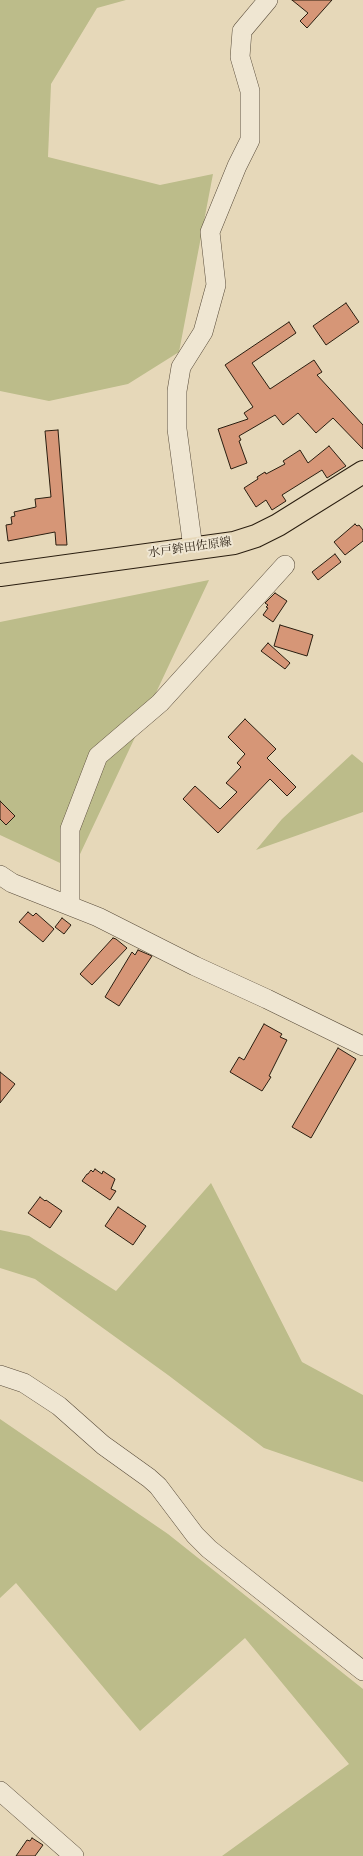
<!DOCTYPE html>
<html>
<head>
<meta charset="utf-8">
<style>
	body { margin:0 }
	canvas { display:block; background:#e6d8b9 }
</style>
</head>
<body>
<canvas width="363" height="1856"></canvas>
<script>
const context = document.querySelector('canvas').getContext('2d');
context.lineJoin = 'round';
function fillPath(path, color) { context.fillStyle = color; context.fill(path, 'evenodd'); }
const shape = rows => new Path2D(rows.map(r => 'M' + r).join(''));
function stroke(path, color, width, dash) { context.strokeStyle = color; context.lineWidth = width; context.lineCap = dash ? 'butt' : 'round'; context.setLineDash(dash || []); context.stroke(path); }
function label(font, color, halo, rows, align = 'center') {
  context.font = font + ' Alegreya,"Noto Serif JP",serif'; context.lineWidth = 4; context.setLineDash([]); context.textBaseline = 'middle'; context.strokeStyle = halo; context.fillStyle = color; for (const [text, x, y, turn = 0] of rows) {
    context.save(); context.translate(x, y); context.rotate((+turn || 0) * Math.PI / 180); context.textAlign = isNaN(turn) ? turn : align; if (halo) context.strokeText(text, 0, 0); context.fillText(text, 0, 0); context.restore();
  }
}
fillPath(shape([
	[0,0,126,0,97,8,51,84,48,157,160,185,213,174,179,352,128,384,49,401,0,391],
	[209,580,73,869,0,835,0,622],
	[352,754,363,763,363,812,256,850,282,819],
	[211,1183,302,1362,363,1395,363,1482,264,1448,168,1375,35,1279,0,1268,0,1230,29,1236,116,1291],
	[0,1419,168,1534,363,1689,363,1856,222,1856,349,1764,245,1638,140,1731,16,1583,0,1598]
]), '#bcbc8a');
const building = shape([
	[292,0,332,0,307,28,300,21,308,13,292,0],
	[346,303,359,322,326,345,313,326,346,303],
	[289,322,296,333,252,363,270,389,314,360,322,372,317,375,363,425,363,449,333,418,316,433,298,413,283,425,275,415,239,436,241,440,239,441,247,463,231,469,218,429,248,419,244,413,253,407,225,365,289,322],
	[58,430,67,545,56,545,55,532,8,541,6,525,12,524,11,517,15,516,14,512,36,507,35,499,51,497,45,431,58,430],
	[329,446,346,466,327,478,322,470,282,495,286,501,272,510,266,500,256,507,244,488,258,479,257,477,265,472,266,474,285,464,283,461,300,450,308,463,329,446],
	[355,524,357,526,359,525,363,530,363,541,345,555,334,542,355,524],
	[335,554,341,562,318,580,312,572,335,554],
	[275,593,287,601,273,622,263,615,268,608,266,607,268,605,265,603,275,593],
	[280,625,313,635,307,656,274,646,280,625],
	[268,643,290,663,285,669,261,651,268,643],
	[245,719,276,749,267,758,296,787,287,796,270,779,218,833,183,799,195,786,220,809,237,792,226,783,241,767,237,763,245,754,228,737,245,719],
	[0,801,15,816,6,825,0,819,0,801],
	[28,912,33,916,36,913,54,929,43,942,19,922,28,912],
	[62,918,71,925,64,934,55,927,62,918],
	[113,938,116,939,127,948,92,985,80,974,113,938],
	[138,950,152,956,119,1006,105,997,132,952,135,955,138,950],
	[264,1024,282,1034,280,1037,287,1040,269,1076,271,1077,262,1091,230,1072,239,1057,244,1060,264,1024],
	[338,1048,356,1059,311,1138,292,1127,338,1048],
	[0,1072,15,1084,0,1103,0,1072],
	[95,1169,102,1174,103,1171,115,1179,111,1189,116,1191,110,1200,82,1181,87,1174,88,1174,91,1170,93,1172,95,1169],
	[40,1197,45,1201,46,1200,62,1211,50,1228,28,1213,40,1197],
	[118,1207,146,1226,133,1245,105,1226,118,1207],
	[32,1838,43,1845,35,1856,16,1856,27,1840,30,1841,32,1838]
]);
fillPath(building, '#d69677');
stroke(building, '#2a1e10', 1);
const minor = shape([
	[193,548,177,429,177,391,181,367,203,332,216,285,210,232,237,166,250,140,250,91,240,57,242,31,268,0],
	[0,875,12,883,98,917,195,966,267,999,363,1046],
	[70,904,70,829,98,756,160,703,285,565],
	[0,1375,24,1383,59,1406,103,1445,149,1478,158,1486,195,1535,209,1549,363,1671],
	[0,1791,74,1856]
]);
const major = shape([
	[0,575,234,543,256,536,278,525,363,472]
]);
stroke(minor, '#594c3a', 20);
stroke(major, '#2a1e10', 24);
stroke(minor, '#efe6d2', 19);
stroke(major, '#e6d8b9', 22);
label('12px', '#2a1e10', '#efe6d2', [
	["水戸鉾田佐原線",190,548,-8]
]);
</script>
</body>
</html>
